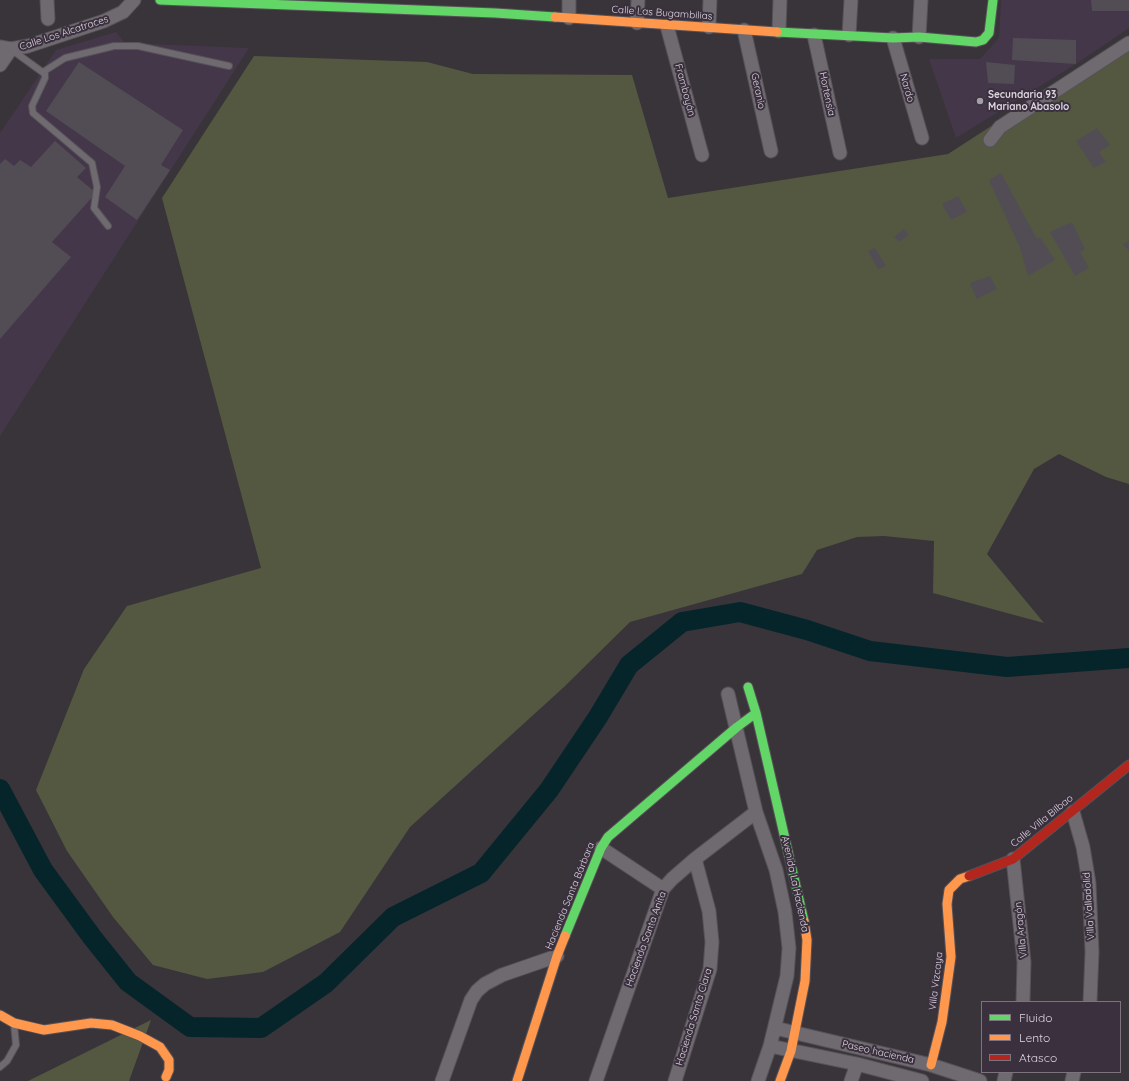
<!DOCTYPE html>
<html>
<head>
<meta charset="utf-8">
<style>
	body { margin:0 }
	#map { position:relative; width:1129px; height:1081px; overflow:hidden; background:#39343a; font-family:Quicksand,sans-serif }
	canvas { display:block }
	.legend { position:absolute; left:981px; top:1001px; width:140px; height:72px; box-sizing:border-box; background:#3a303e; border:1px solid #7c737f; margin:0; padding:5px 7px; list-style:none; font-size:12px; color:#ded7e0 }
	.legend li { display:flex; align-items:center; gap:8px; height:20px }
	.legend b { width:20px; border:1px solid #7c737f }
</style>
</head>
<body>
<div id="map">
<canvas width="1129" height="1081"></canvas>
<ul class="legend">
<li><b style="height:5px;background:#63d668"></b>Fluido</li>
<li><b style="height:5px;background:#ff974d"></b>Lento</li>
<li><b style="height:5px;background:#b3261e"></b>Atasco</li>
</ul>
</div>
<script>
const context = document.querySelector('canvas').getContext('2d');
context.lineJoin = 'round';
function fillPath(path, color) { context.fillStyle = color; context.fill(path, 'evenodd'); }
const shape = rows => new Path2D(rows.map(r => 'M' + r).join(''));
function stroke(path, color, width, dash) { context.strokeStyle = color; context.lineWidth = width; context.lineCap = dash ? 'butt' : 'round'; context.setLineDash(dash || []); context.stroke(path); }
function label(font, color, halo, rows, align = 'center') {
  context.font = font + ' Quicksand,sans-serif'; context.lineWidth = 4; context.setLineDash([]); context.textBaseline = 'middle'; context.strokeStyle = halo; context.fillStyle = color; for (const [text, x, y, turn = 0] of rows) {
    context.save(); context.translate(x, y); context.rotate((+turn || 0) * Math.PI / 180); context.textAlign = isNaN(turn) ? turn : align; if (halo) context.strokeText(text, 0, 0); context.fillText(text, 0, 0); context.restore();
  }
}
fillPath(shape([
	[1001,0,1129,0,1129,28,1076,64,956,138,929,59,980,59,999,38],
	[116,32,125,43,249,48,0,436,0,133,56,50]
]), '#433749');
fillPath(shape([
	[1129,37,1129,484,1106,477,1059,454,1034,469,987,554,1044,623,933,593,934,541,884,536,857,537,817,550,802,574,630,622,564,687,410,827,340,932,263,972,207,979,153,965,113,917,67,851,36,790,84,669,127,606,261,568,162,198,254,56,427,62,473,74,632,75,668,198,948,154],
	[151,1020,129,1081,28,1081]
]), '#545841');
stroke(shape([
	[0,789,43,870,92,937,128,982,190,1027,261,1028,326,983,393,917,481,873,549,790,598,717,629,665,682,622,740,612,807,630,870,651,1007,667,1129,658]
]), '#05252b', 20);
fillPath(shape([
	[1091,0,1129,0,1129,11,1092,11],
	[1013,38,1076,40,1076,64,1012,60],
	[79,62,183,130,161,165,170,170,137,220,105,197,125,166,46,111],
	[986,62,1015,65,1014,84,988,83],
	[1097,128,1110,145,1099,152,1106,162,1094,168,1076,141],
	[55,141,86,168,77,177,96,193,52,242,71,257,0,339,0,164,5,159,14,166,20,160,31,167],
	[1001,173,1037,239,1040,237,1055,260,1028,276,1020,248,989,180],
	[958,196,967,212,951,220,942,204],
	[1072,222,1085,249,1080,252,1089,268,1075,276,1050,232],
	[904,229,909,235,899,242,894,237],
	[1129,241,1129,251,1123,244],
	[875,248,886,266,878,269,868,251],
	[990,276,997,289,977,299,970,283]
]), '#524d55');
const lane = shape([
	[12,50,45,74,45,78,32,106,33,113,92,163,97,187,94,208,108,226],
	[43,72,65,58,114,46,138,46,229,66],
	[0,1067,7,1061,16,1045,14,1024]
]);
const street = shape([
	[47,0,48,19],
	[569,18,569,0],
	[637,23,638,0],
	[667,26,702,155],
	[709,27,710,0],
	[744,30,771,151],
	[779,31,780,0],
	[814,35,840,153],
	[849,35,851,0],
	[919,37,921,0],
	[893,38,922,138],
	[0,47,11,49,28,46,104,21,123,12,134,0],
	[0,65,11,49],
	[990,140,1000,127,1129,43],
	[728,694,756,812,776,870,785,912,789,948,787,976,770,1046,758,1081],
	[1073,812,1083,847,1089,883,1092,952,1090,1002],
	[601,848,663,889],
	[1013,859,1024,962,1023,1002],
	[775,1028,931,1065,980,1081],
	[770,1046,857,1064,922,1081],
	[442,1081,471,1000,477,991,485,984,502,975,557,956],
	[596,1081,663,889,672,879,695,859,756,812],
	[675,1081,710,969,712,942,709,911,695,859],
	[851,1081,857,1064],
	[1004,1081,1006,1072],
	[1072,1081,1074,1072]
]);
const fast = shape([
	[160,0,495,13,555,17],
	[777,32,893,38,919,37,976,42,983,40,989,33,993,0],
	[748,687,756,713,804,921],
	[565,936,601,848,608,837,737,727,756,713]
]);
const slow = shape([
	[555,17,777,32],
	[0,1015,14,1023,44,1030,91,1023,112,1025,140,1036,160,1047,169,1060,169,1070,166,1077],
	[931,1065,942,1022,951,957,947,904,949,890,960,879,969,876],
	[517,1081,557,956,565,936],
	[780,1081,791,1051,805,981,807,940,804,921]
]);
const jam = shape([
	[969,876,1013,859,1129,765]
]);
stroke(lane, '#565157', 8);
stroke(street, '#565157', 15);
stroke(fast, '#565157', 11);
stroke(slow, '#565157', 11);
stroke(jam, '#565157', 11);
stroke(lane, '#6f6a70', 6);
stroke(street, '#6f6a70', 13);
stroke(fast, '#63d668', 9);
stroke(slow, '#ff974d', 9);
stroke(jam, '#b3261e', 9);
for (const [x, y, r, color] of [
	[980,101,4,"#a49ea6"]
]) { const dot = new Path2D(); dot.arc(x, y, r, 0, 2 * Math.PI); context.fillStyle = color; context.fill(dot); stroke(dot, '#3a303e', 1.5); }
label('10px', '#ded7e0', '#3a303e', [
	["Calle Las Bugambilias",662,13,4],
	["Calle Los Alcatraces",64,33,-18],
	["Nardo",907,88,74],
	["Framboyán",685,90,75],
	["Geranio",758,91,78],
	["Hortensia",827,94,78],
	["Calle Villa Bilbao",1042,821,-39],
	["Avenida La Hacienda",795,884,78],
	["Hacienda Santa Bárbara",570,896,-68],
	["Villa Valladolid",1089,906,-94],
	["Villa Aragón",1021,930,-96],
	["Hacienda Santa Anita",646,939,-70],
	["Villa Vizcaya",936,981,-83],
	["Hacienda Santa Clara",694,1017,-73],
	["Paseo hacienda",878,1052,13]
]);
label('bold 10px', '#ded7e0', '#3a303e', [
	["Secundaria 93",988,95],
	["Mariano Abasolo",988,107]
], 'left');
</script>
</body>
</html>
